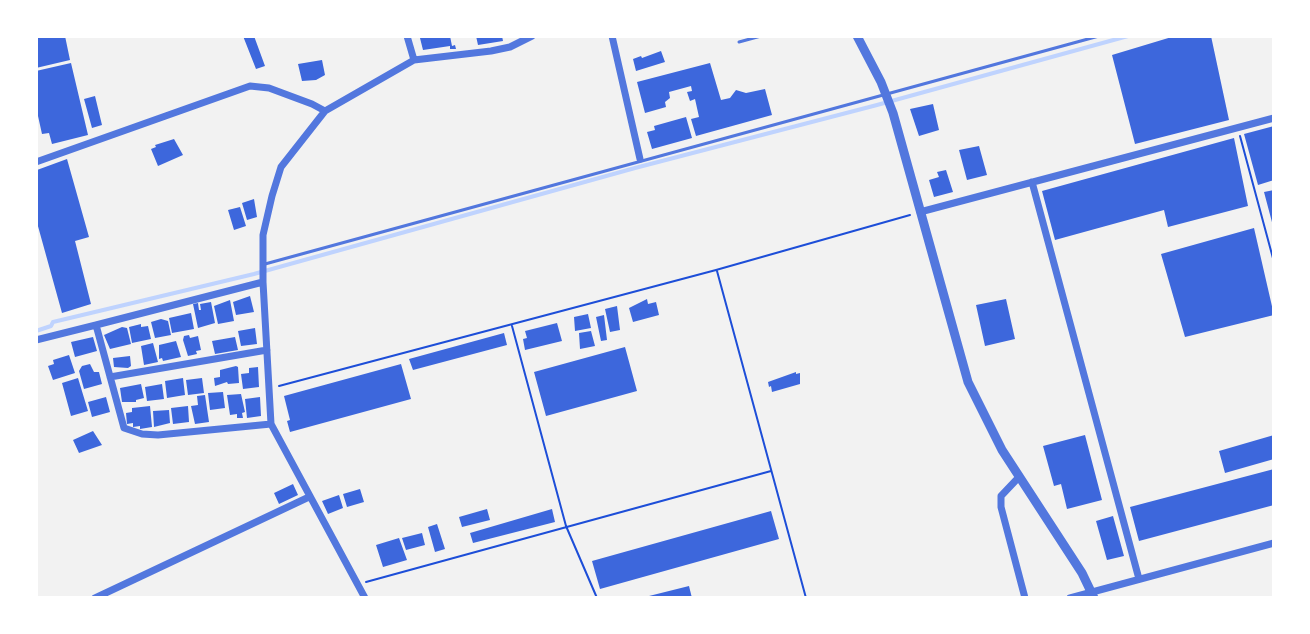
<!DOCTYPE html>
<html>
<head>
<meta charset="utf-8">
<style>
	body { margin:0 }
	#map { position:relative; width:1310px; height:634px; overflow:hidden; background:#f2f2f2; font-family:Inter,sans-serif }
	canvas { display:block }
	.frame { position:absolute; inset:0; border:38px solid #fff; pointer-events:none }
</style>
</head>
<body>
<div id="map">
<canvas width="1310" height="634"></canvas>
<div class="frame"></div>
</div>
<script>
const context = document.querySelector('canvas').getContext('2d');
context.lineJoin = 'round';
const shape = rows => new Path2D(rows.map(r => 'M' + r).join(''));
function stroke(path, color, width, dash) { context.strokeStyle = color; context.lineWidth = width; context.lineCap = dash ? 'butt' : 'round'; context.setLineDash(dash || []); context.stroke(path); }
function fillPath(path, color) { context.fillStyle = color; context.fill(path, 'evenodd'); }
stroke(shape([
	[36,331,51,326,53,322,254,274,635,168,877,105,1128,36]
]), '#bfd3fe', 4);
fillPath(shape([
	[36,36,65,36,70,60,36,68],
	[243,36,254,36,265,66,256,69],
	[423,36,450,36,452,46,455,45,456,49,450,49,450,46,423,50,420,38],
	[476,36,502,36,503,41,478,45],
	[1175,36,1211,36,1229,120,1135,144,1112,55],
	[661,51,665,62,636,71,633,59,641,56,642,58],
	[322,60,325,75,316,80,302,81,298,64],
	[71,63,88,135,52,144,49,133,42,134,36,107,36,71],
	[710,63,721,100,730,98,736,90,746,93,765,89,772,115,696,136,691,119,699,117,695,99,690,101,687,92,692,91,691,86,669,92,670,98,665,102,666,107,645,113,637,82],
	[95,96,102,125,92,128,84,99],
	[933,104,939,130,919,136,910,109],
	[686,117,692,138,652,149,647,132,655,130,654,126],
	[1274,126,1274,180,1258,185,1244,134],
	[1234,138,1248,206,1168,227,1164,210,1055,240,1042,191],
	[174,139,183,155,158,166,151,149,156,147,155,145],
	[979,146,987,175,967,180,959,150],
	[67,159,89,237,75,241,91,304,62,313,36,219,36,174,37,170],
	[946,170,953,192,934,197,929,180,939,177,937,172],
	[1274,190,1274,226,1273,226,1264,192],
	[254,199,257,217,247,220,242,203],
	[240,207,246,226,234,230,228,210],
	[1254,228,1274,315,1185,337,1161,254],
	[250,296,254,312,236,315,233,302],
	[647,299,648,304,656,302,659,315,633,322,629,308],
	[1006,299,1015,339,985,346,976,305],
	[230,300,234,321,218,324,214,306],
	[211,302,215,323,198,328,193,304,198,303,199,310,201,310,200,304],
	[617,306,620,330,610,332,605,309],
	[191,313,194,329,172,333,169,318],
	[588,314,591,328,575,331,574,317],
	[604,315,607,340,601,341,596,317],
	[161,319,168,321,171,335,155,338,151,322],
	[557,323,562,341,525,350,523,339,527,338,525,331],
	[141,324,141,327,148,326,151,339,132,343,129,327],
	[122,327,127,328,131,344,110,349,104,335],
	[255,328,257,344,241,346,238,331],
	[591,331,595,346,580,349,579,333],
	[504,333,507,345,413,370,409,359],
	[189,335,190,338,198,336,201,350,196,351,197,354,188,356,183,340,184,336],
	[93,337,97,351,75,357,71,342],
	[235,337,238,350,215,354,212,341],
	[176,341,181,357,163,361,162,358,159,359,159,345],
	[153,343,158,362,144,365,141,346],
	[625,347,637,391,546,416,534,372],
	[69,355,75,373,53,380,48,366,54,364,53,360],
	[130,356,131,366,128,368,114,367,113,358],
	[90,364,94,372,99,372,102,384,84,389,79,371,82,366],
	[401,364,411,399,290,432,287,421,290,420,284,396],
	[236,366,238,367,239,383,228,384,227,382,215,386,214,378,220,377,220,370],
	[258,367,259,387,243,389,241,374,249,373,249,368],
	[796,372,796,374,800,373,800,384,772,392,771,386,769,387,768,382],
	[78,378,88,411,71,416,62,383],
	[183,378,185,395,167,398,165,381],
	[202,378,204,393,188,395,186,380],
	[141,384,144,398,136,400,136,402,122,402,120,388],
	[162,384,164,399,147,401,145,387],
	[223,392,225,408,210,410,208,393],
	[241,394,245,412,242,413,243,418,237,418,237,414,230,415,227,395],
	[205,395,209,422,195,424,191,406,198,405,197,396],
	[106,397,110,412,92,417,88,402],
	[260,397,261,416,247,418,245,399],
	[150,406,152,427,140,429,140,426,133,427,133,423,127,424,126,413,132,412,132,408],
	[188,406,189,422,173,424,171,408],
	[169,410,170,423,154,427,153,411],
	[93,431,102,445,79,453,73,440],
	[1085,435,1102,500,1067,509,1061,484,1054,486,1043,446],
	[1274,435,1274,459,1225,473,1219,451],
	[1274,469,1274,505,1139,541,1130,507],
	[293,484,298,495,279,504,274,493],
	[360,489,364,502,347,507,343,494],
	[339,495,343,508,328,514,322,501],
	[487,509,490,520,462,527,459,517],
	[552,509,555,522,473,543,470,533],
	[771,511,779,539,600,589,592,561],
	[1113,516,1124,556,1107,560,1096,521],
	[437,524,445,549,435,552,428,527],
	[422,533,425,545,406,550,402,538],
	[399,538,407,560,383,567,376,545],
	[689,586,692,598,645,598,645,597]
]), '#3d67dc');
stroke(shape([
	[1240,136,1274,262],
	[717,271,806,598],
	[512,326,566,526,597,598],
	[279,386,716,270,910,215],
	[366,582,771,471]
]), '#1d4ed8', 2);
stroke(shape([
	[739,42,761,36],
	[265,264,1099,36]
]), '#5277de', 3);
stroke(shape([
	[407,36,414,60],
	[612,36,640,159],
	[36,162,250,86,269,88,312,104,325,111],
	[1032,182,1139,579],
	[920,212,1274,118],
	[263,282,96,325,124,428,142,434,158,435,271,424],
	[36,340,96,325],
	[110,377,267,350],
	[1019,477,1001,496,1001,507,1025,598],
	[95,598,309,497],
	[365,598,271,424,263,282,263,235,272,196,281,167,325,111,414,60,491,51,510,47,532,36],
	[1070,598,1274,543]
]), '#5277de', 7);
stroke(shape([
	[857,36,881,82,893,113,968,382,1002,450,1082,573,1094,598]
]), '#5277de', 9);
</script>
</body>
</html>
